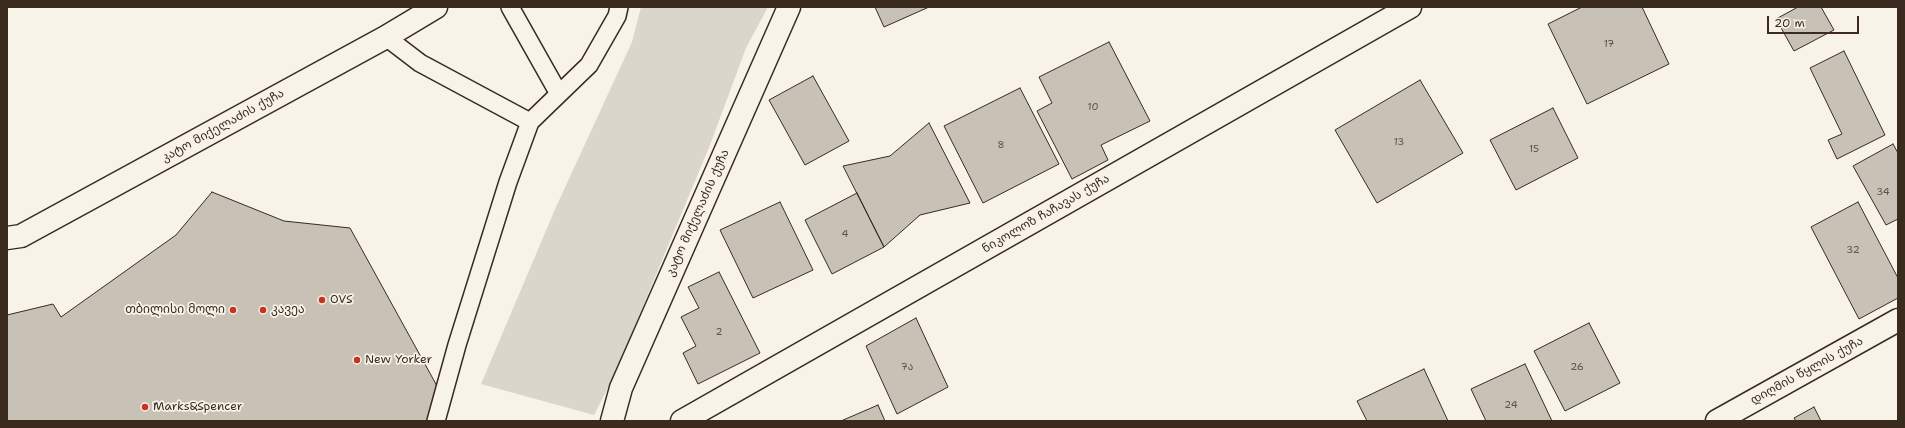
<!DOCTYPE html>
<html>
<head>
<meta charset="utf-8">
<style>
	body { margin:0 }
	#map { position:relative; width:1905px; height:428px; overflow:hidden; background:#f7f3e8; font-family:"Shantell Sans",sans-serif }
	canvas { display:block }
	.frame { position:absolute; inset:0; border:8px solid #3b2a1e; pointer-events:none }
	.scale { position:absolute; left:1767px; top:16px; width:92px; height:18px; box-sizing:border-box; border:2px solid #3b2a1e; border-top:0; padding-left:5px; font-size:12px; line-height:14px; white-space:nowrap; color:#3b2a1e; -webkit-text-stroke:3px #f7f3e8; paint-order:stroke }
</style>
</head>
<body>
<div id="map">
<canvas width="1905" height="428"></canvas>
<div class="frame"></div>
<div class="scale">20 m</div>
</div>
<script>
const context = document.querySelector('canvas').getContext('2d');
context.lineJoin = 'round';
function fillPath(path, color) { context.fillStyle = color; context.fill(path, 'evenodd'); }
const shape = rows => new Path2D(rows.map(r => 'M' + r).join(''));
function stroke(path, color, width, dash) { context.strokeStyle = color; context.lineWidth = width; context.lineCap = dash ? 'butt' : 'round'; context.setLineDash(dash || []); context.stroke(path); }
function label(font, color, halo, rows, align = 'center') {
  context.font = font + ' "Shantell Sans","Noto Sans Georgian",sans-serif'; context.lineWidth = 3.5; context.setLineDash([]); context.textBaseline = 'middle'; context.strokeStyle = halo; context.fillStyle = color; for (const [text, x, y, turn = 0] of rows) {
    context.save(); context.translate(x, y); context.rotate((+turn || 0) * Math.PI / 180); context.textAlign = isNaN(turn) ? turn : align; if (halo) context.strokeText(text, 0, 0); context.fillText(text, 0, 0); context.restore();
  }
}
fillPath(shape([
	[641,7,768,7,746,48,710,145,614,376,594,415,481,384,556,207,632,42]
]), '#dbd6cb');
const building = shape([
	[875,7,929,7,884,27,875,7],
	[1582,7,1642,7,1669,64,1587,104,1548,24,1582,7],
	[1798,7,1821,7,1834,30,1794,51,1776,19,1798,7],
	[1109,42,1150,121,1101,145,1108,160,1072,179,1037,111,1052,103,1039,77,1109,42],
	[1844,51,1885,135,1837,159,1828,140,1842,134,1810,68,1844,51],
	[813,76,849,141,805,165,769,100,813,76],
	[1420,80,1463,153,1377,203,1335,130,1420,80],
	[1020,88,1059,164,983,203,944,126,1020,88],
	[1553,108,1578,158,1516,190,1490,140,1553,108],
	[929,123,970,203,920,215,884,247,843,166,890,156,929,123],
	[1893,144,1898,153,1898,219,1886,225,1853,166,1893,144],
	[212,192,284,221,350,228,437,386,427,421,7,421,7,315,53,304,61,317,176,235,212,192],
	[857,193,884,247,832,274,805,220,857,193],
	[780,202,813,270,753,298,720,230,780,202],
	[1858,202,1898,278,1898,298,1859,319,1811,227,1858,202],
	[719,272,760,353,698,384,683,353,696,346,681,317,699,308,688,287,719,272],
	[916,318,948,387,897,414,866,346,916,318],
	[1589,323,1620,383,1565,411,1534,351,1589,323],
	[1525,364,1552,421,1486,421,1471,389,1525,364],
	[1424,369,1448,421,1367,421,1357,401,1424,369],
	[878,405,885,421,841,421,878,405],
	[1814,407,1821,421,1796,421,1794,418,1814,407]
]);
fillPath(building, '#c8c1b6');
stroke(building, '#3b2a1e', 1);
const service = shape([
	[510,7,559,94],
	[386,37,420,63,530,122],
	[436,421,457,345,508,182,530,122,589,65,617,16,619,7]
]);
const minor = shape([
	[612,421,621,388,789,7],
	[682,421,1410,7],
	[1717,421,1898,320]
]);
const tertiary = shape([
	[7,238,21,236,386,37,436,7]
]);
stroke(service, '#3b2a1e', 20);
stroke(minor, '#3b2a1e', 25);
stroke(tertiary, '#3b2a1e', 25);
stroke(service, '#f7f3e8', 17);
stroke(minor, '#f7f3e8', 22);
stroke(tertiary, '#f7f3e8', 22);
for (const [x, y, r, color] of [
	[322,300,4,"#c8321e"],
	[233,310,4,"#c8321e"],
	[263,310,4,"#c8321e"],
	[357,360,4,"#c8321e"],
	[145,407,4,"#c8321e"]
]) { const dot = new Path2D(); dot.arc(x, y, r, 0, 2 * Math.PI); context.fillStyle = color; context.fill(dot); stroke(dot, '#f7f3e8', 1.5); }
label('10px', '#5e5044', null, [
	["17",1609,44],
	["10",1093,107],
	["13",1399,142],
	["8",1001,145],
	["15",1534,149],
	["34",1883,192],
	["4",845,234],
	["32",1853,250],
	["2",719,332],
	["7ა",907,367],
	["26",1577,367],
	["24",1511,405]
]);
label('12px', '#3b2a1e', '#f7f3e8', [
	["კატო მიქელაძის ქუჩა",223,126,-29],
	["კატო მიქელაძის ქუჩა",698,213,-66],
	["ნიკოლოზ ჩაჩავას ქუჩა",1046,214,-30],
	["დიღმის წყლის ქუჩა",1807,371,-29]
]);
label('12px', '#3b2a1e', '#f7f3e8', [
	["OVS",330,300],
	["თბილისი მოლი",225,310,"right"],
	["კავეა",271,310],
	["New Yorker",365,360],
	["Marks&Spencer",153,407]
], 'left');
</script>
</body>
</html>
